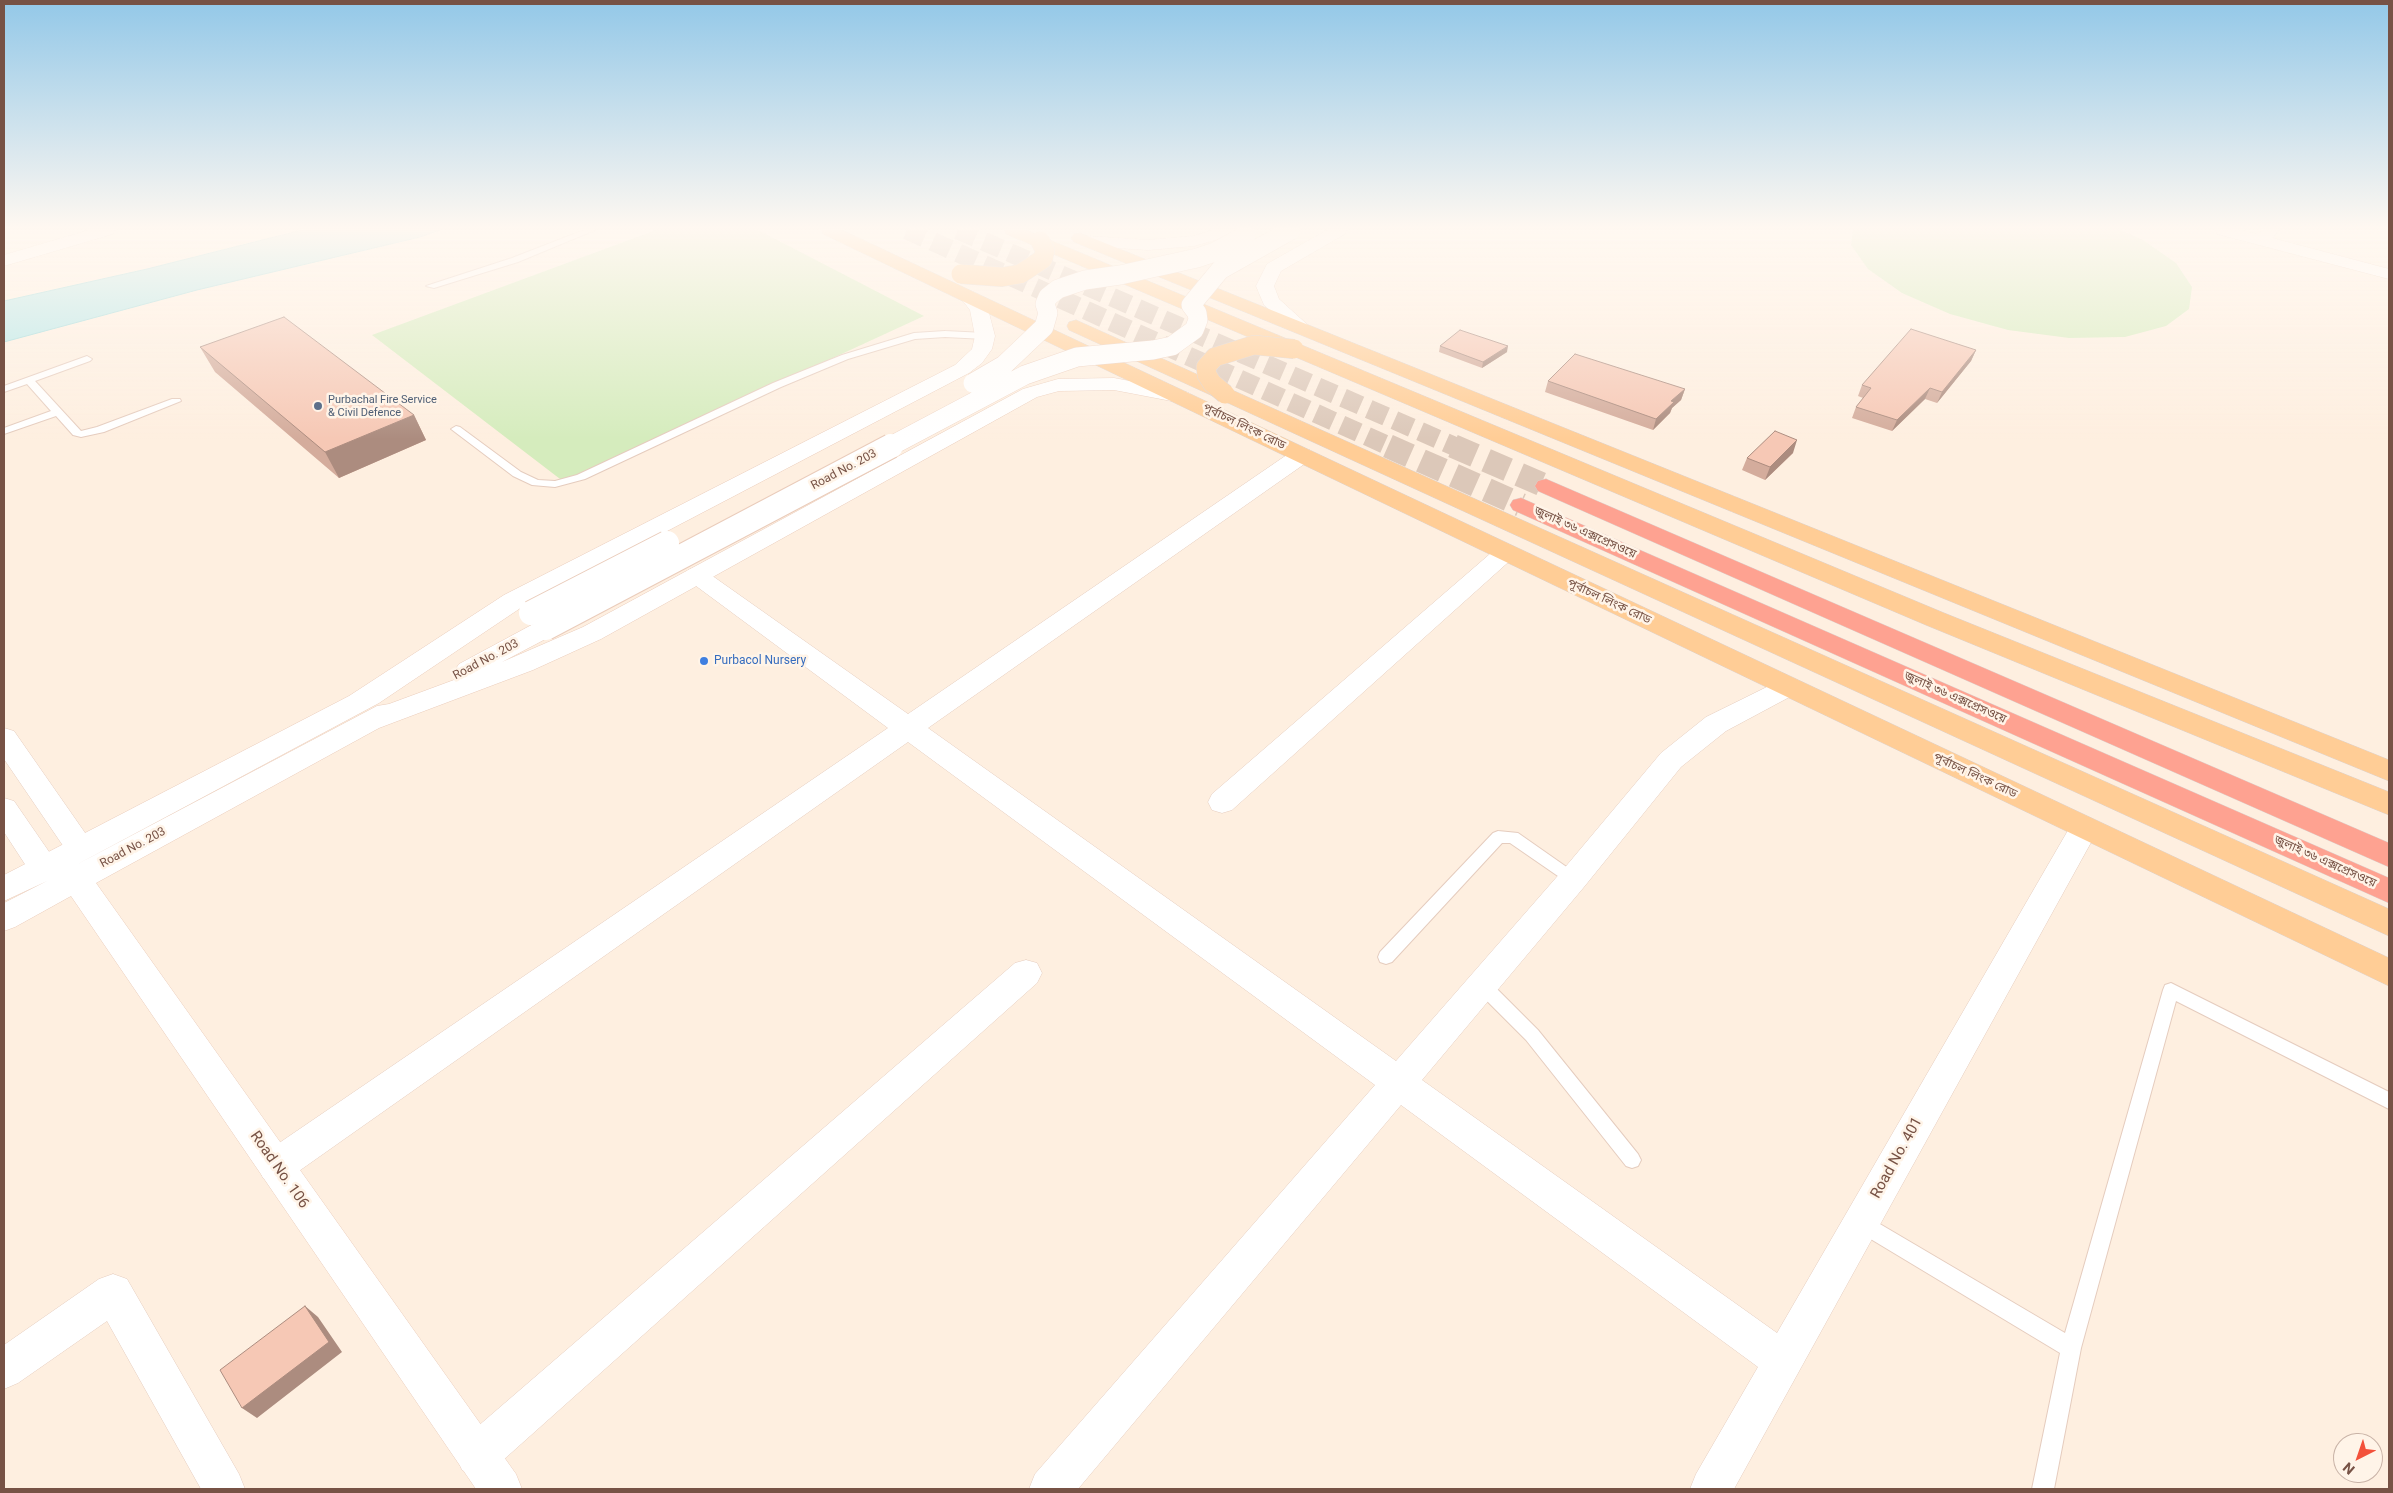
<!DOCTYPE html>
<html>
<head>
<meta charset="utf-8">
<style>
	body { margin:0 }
	#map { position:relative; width:2393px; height:1493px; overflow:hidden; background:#feefe0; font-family:Roboto,sans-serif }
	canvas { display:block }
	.frame { position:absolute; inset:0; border:5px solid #775245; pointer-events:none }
	.north { position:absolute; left:2333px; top:1433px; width:50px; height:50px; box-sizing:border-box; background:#fff4e8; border:1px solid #c9b3a7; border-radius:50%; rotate:221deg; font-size:14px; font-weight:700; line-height:20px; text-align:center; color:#775245 }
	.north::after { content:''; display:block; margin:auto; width:18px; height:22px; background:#f3513a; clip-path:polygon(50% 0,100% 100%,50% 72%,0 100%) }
</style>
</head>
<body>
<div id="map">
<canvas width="2393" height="1493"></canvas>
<div class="frame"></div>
<div class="north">N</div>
</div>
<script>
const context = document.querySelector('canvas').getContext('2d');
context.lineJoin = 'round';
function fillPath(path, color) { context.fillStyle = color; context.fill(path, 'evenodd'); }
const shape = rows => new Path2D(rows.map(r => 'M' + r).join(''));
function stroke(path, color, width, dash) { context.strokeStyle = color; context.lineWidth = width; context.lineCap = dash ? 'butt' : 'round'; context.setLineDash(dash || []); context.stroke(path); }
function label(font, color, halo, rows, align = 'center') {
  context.font = font + ' Roboto,"Noto Sans Bengali",sans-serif'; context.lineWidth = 5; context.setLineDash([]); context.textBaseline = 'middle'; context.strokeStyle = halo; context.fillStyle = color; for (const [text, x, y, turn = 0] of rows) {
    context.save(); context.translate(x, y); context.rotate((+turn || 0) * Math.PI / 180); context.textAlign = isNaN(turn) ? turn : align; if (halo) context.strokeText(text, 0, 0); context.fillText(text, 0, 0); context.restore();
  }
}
fillPath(shape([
	[656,230,758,230,924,316,564,482,372,335],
	[1853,230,2121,230,2143,240,2176,263,2192,287,2189,309,2166,326,2125,337,2069,338,2008,330,1950,314,1902,293,1868,269,1851,245]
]), '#d5ecbd');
const water = shape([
	[302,230,440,230,420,237,197,290,4,342,4,301,147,269,302,230]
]);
fillPath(water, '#b3e7e9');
stroke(water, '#98d8db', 1);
stroke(shape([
	[907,230,1391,447],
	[958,230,1456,447]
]), '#dcc8b9', 19, [19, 9]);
stroke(shape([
	[1388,446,1521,505],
	[1453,446,1546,486]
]), '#dcc8b9', 24, [24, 12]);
const lane = shape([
	[584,230,595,230,518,262,434,288,426,286,512,258,584,230],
	[945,331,985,333,990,336,985,339,945,337,915,339,848,359,781,387,585,479,555,487,532,485,513,476,451,429,456,426,460,427,521,472,538,480,555,481,577,475,773,383,842,355,914,333,945,331],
	[87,356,92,359,90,361,35,381,81,431,97,427,172,399,180,399,181,401,104,432,81,437,73,435,56,416,4,434,4,428,51,411,27,384,4,392,4,386,87,356],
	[1498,831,1518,833,1578,875,1581,879,1578,883,1573,885,1568,883,1510,843,1502,843,1392,962,1386,964,1380,962,1378,957,1380,952,1493,833,1498,831],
	[1482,978,1488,980,1538,1030,1638,1154,1641,1160,1638,1166,1632,1168,1626,1166,1526,1040,1476,990,1474,985,1476,980,1482,978],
	[2171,983,2389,1092,2389,1109,2176,1001,2081,1348,2054,1489,2032,1489,2060,1353,1854,1229,1852,1223,1854,1217,1861,1214,1868,1217,2065,1333,2163,990,2165,985,2171,983]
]);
const street = shape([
	[2262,230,2279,230,2268,244,2262,245,2256,244,2253,240,2262,230],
	[1302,449,1310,450,1313,455,1310,460,928,728,1396,1061,1562,871,1661,753,1706,717,1779,681,1788,678,1797,681,1801,687,1797,693,1726,731,1681,767,1584,887,1422,1080,1777,1333,2074,820,2084,817,2094,820,2099,828,1734,1489,1690,1489,1696,1474,1758,1367,1401,1105,1078,1489,1029,1489,1035,1474,1375,1085,908,742,289,1178,276,1183,263,1178,258,1166,263,1154,888,728,688,580,684,575,688,570,696,567,704,570,908,714,1294,450,1302,449],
	[1506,545,1514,547,1518,552,1514,557,1232,810,1222,813,1212,810,1208,802,1212,794,1498,547,1506,545],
	[4,728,14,731,90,840,95,848,90,856,80,859,70,856,4,759,4,728],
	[4,798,14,801,54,859,58,867,54,875,43,879,32,875,4,832,4,798],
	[1026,960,1037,963,1042,973,1037,983,492,1470,477,1476,462,1470,456,1455,462,1440,1015,963,1026,960],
	[113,1274,127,1279,239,1474,245,1489,201,1489,107,1321,18,1383,4,1389,4,1345,99,1279,113,1274]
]);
const secondary = shape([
	[89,230,115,230,113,234,4,266,4,255,89,230],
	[1213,230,1239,230,1237,234,1194,246,1148,250,1087,246,1081,245,1078,241,1081,237,1087,236,1148,240,1193,236,1213,230],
	[1327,230,1347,230,1345,234,1281,271,1274,286,1279,299,1310,327,1308,331,1301,333,1294,331,1264,305,1256,286,1267,264,1327,230],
	[2215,230,2242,230,2389,269,2389,279,2217,234,2215,230],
	[968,291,974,292,988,309,995,336,992,349,982,363,969,373,522,607,379,703,74,866,377,706,389,704,462,677,459,676,455,670,459,664,537,622,546,620,555,622,559,628,555,634,502,662,583,627,1023,389,1058,379,1114,378,1182,391,1189,393,1192,397,1189,401,1182,403,1114,390,1059,391,1037,397,601,639,533,670,379,728,96,883,516,1474,522,1489,476,1489,71,896,15,927,4,931,4,903,47,881,4,901,4,875,349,696,504,595,955,365,972,349,975,336,970,310,959,296,962,292,968,291]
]);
const primary = shape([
	[821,230,842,230,2389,958,2389,986,823,234,821,230],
	[1004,230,1026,230,1944,613,2389,792,2389,815,1926,625,1006,234,1004,230],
	[1080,233,2389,760,2389,781,1074,242,1071,238,1074,234,1080,233],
	[1076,320,2389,909,2389,936,1069,330,1067,326,1069,322,1076,320]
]);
const highway = shape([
	[1546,479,2389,843,2389,867,1538,491,1535,486,1538,481,1546,479],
	[1521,498,2389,878,2389,903,1513,510,1510,505,1513,500,1521,498]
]);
stroke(lane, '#e5ccbe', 2);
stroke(street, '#e5ccbe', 1);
stroke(secondary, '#eaccbb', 1);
stroke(primary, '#dcd2cf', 1);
stroke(highway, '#dcd2cf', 1);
fillPath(lane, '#fff');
fillPath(street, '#fff');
fillPath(secondary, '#fff');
fillPath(primary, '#ffcd96');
fillPath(highway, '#fea291');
const secondaryBridgeFar1 = shape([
	[973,383,1004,365,1044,327,1048,313,1045,304,1048,297,1058,289,1085,280,1120,275,1197,258,1215,252,1246,235],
	[889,447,1025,375,1077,357,1153,350,1172,346,1194,330,1198,320,1197,313,1191,305,1220,270,1291,230]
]);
const secondaryBridge = shape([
	[531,613,667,543],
	[546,628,891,446]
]);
const primaryBridge = shape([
	[961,274,1002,277,1020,274,1043,259,1045,250,1040,241],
	[1225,394,1212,383,1207,375,1206,367,1215,357,1254,345,1294,349]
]);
stroke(secondaryBridgeFar1, '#eaccbb', 20, []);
stroke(secondaryBridge, '#eaccbb', 26, []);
stroke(primaryBridge, '#dcd2cf', 20, []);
stroke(secondaryBridgeFar1, '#fff', 19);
stroke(secondaryBridge, '#fff', 24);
stroke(primaryBridge, '#ffcd96', 19);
fillPath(shape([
	[1440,346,1507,352,1482,368,1439,352],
	[200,347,414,415,426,440,339,478,215,372],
	[1976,350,1971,361,1937,403,1925,399,1892,431,1852,418,1856,407,1863,398,1858,396,1862,385],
	[1548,381,1685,389,1681,400,1672,408,1670,413,1653,430,1545,392],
	[1793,453,1765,480,1742,470,1747,458]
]), '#d4ac9c');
fillPath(shape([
	[1508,346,1507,352,1482,368,1483,362],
	[1976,350,1971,361,1937,403,1942,392],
	[1930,388,1925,399,1892,431,1897,420],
	[1685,389,1681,400,1672,408,1670,413,1653,430,1656,419,1671,401],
	[414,415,426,440,339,478,325,452],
	[1797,440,1793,453,1765,480,1770,467],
	[305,1306,318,1317,342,1352,257,1418,242,1408]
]), '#ac8c7f');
const building = shape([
	[284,317,414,415,325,452,200,347,284,317],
	[1911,329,1976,350,1942,392,1930,388,1897,420,1856,407,1871,388,1862,385,1911,329],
	[1460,330,1508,346,1483,362,1440,346,1460,330],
	[1575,354,1685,389,1671,401,1674,402,1656,419,1548,381,1575,354],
	[1775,431,1797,440,1770,467,1747,458,1775,431],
	[305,1306,329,1342,242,1408,220,1370,305,1306]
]);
fillPath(building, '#f6c8b5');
stroke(building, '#ac8c7f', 1);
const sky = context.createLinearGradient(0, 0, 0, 439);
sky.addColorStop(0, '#93c8e8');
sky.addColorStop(0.52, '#fff8f1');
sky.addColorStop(1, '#fff8f100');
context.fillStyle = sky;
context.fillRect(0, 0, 2393, 439);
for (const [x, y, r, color] of [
	[318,406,5,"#5c6f8a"],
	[704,661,5,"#3f7fe0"]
]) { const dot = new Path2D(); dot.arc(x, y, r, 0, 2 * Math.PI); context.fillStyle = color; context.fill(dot); stroke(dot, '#fff4e8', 2); }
label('11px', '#4e5e75', '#fff4e8', [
	["Purbachal Fire Service",328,400],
	["& Civil Defence",328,413]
], 'left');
label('12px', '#775245', '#fff4e8', [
	["পূর্বাচল লিংক রোড",1244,427,26],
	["Road No. 203",844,470,-28],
	["জুলাই ৩৬ এক্সপ্রেসওয়ে",1585,533,24],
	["পূর্বাচল লিংক রোড",1609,602,25],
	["Road No. 203",486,660,-28],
	["জুলাই ৩৬ এক্সপ্রেসওয়ে",1955,698,24],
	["পূর্বাচল লিংক রোড",1975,776,25],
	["Road No. 203",133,848,-28],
	["জুলাই ৩৬ এক্সপ্রেসওয়ে",2325,862,24]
]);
label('12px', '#366cbe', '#fff4e8', [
	["Purbacol Nursery",714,661]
], 'left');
label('15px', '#775245', '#fff4e8', [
	["Road No. 401",1897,1158,-61],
	["Road No. 106",279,1170,55]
]);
</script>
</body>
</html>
